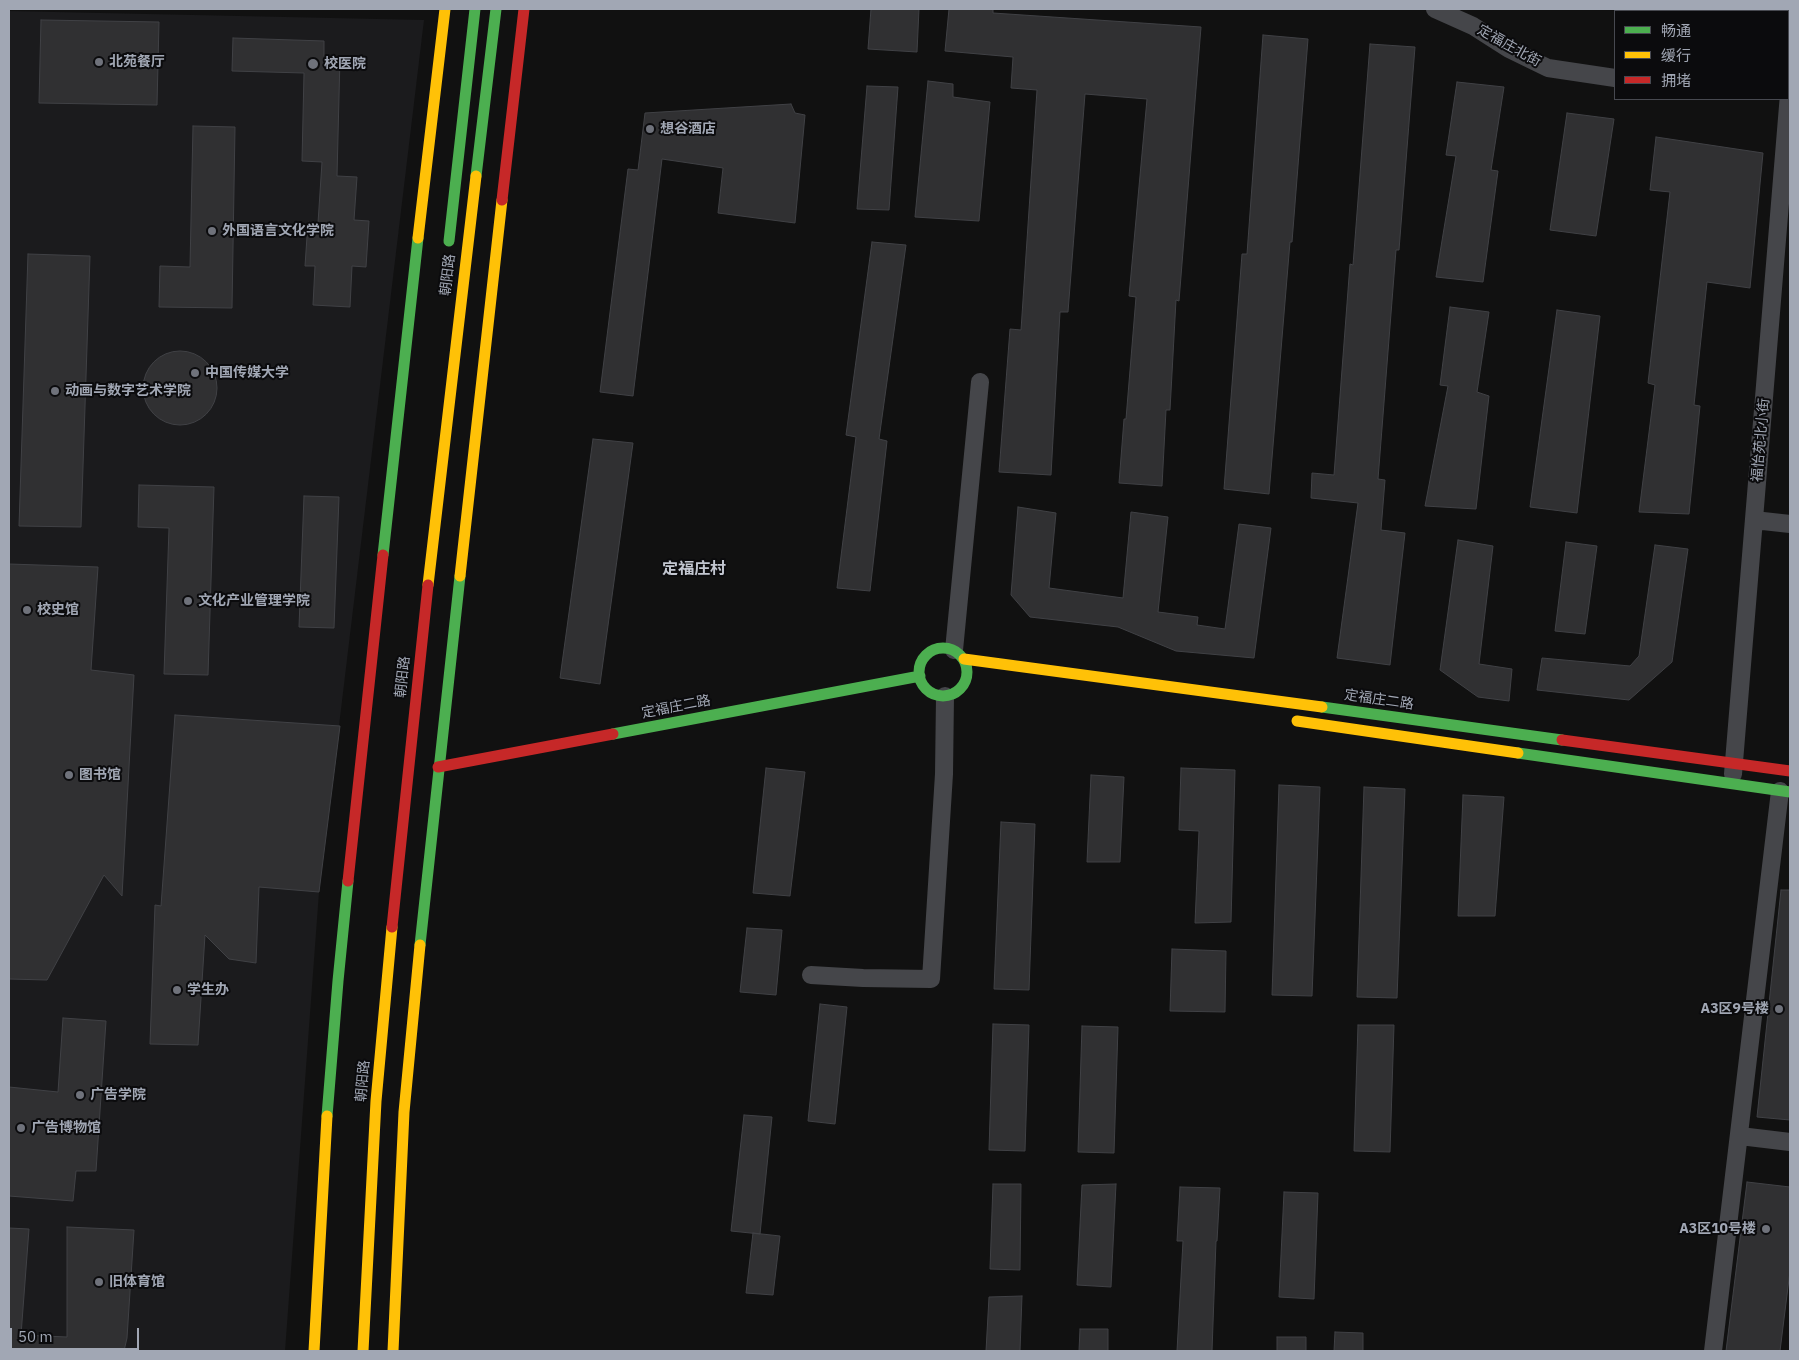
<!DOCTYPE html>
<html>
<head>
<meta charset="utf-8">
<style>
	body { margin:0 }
	#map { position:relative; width:1799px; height:1360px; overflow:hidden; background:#111; font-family:"IBM Plex Sans","Noto Sans SC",sans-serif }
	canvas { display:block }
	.frame { position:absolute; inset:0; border:10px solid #a1a7b4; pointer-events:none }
	.legend { position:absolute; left:1614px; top:10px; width:175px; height:90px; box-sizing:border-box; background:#0b0b0d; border:1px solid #474950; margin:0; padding:6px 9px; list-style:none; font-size:15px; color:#a1a7b4 }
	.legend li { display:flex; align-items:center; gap:10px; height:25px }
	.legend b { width:25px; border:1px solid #474950 }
	.scale { position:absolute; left:10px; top:1328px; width:129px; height:22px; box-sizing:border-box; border:2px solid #a1a7b4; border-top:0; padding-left:6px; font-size:15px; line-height:18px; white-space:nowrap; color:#a1a7b4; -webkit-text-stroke:4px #0b0b0d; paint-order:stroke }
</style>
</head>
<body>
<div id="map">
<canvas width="1799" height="1360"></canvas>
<div class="frame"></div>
<ul class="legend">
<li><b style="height:6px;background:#4caf50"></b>畅通</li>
<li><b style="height:6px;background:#ffc107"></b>缓行</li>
<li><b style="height:6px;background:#c62828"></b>拥堵</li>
</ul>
<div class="scale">50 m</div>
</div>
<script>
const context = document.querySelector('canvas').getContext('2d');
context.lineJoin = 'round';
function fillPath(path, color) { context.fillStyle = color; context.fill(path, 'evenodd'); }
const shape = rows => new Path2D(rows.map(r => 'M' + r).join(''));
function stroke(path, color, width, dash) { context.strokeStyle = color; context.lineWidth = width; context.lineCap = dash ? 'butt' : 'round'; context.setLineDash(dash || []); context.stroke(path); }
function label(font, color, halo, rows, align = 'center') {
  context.font = font + ' "IBM Plex Sans","Noto Sans SC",sans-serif'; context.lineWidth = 4; context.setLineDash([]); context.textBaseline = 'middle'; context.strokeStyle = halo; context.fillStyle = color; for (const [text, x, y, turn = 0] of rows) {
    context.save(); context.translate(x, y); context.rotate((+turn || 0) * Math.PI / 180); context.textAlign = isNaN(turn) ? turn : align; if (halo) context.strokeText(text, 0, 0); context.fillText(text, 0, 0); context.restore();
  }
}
fillPath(shape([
	[9,11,424,20,319,892,285,1351,9,1351]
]), '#1b1b1d');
const building = shape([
	[871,9,919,9,917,52,868,49,871,9],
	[949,9,993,9,993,13,1201,27,1179,301,1176,300,1170,410,1166,410,1162,486,1119,483,1124,419,1126,419,1136,297,1129,296,1147,99,1085,94,1068,312,1060,312,1051,475,999,472,1010,329,1021,330,1037,90,1011,88,1013,57,945,51,949,9],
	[41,20,159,22,157,105,39,103,41,20],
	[1263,35,1308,39,1292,242,1290,242,1269,494,1224,489,1242,254,1247,254,1263,35],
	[233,38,324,41,324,56,340,57,337,176,357,177,354,220,369,221,366,267,352,266,350,307,313,305,315,266,305,266,308,222,318,223,322,162,302,161,304,73,232,71,233,38],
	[1370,44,1415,47,1399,250,1396,250,1378,479,1385,480,1381,530,1405,533,1390,665,1337,658,1358,503,1311,498,1312,473,1334,475,1350,264,1353,265,1370,44],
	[928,81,953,84,953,97,990,102,979,221,915,217,928,81],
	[1457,82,1504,87,1491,170,1498,171,1483,282,1436,277,1456,156,1446,155,1457,82],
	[867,86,898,87,889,210,857,209,867,86],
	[791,104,795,113,805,115,795,223,718,213,723,168,662,159,633,396,600,392,628,169,638,170,645,113,791,104],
	[1567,113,1614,119,1596,236,1550,230,1567,113],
	[193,126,235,127,232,308,159,307,160,266,190,267,193,126],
	[1656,137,1763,153,1750,288,1707,282,1694,405,1700,406,1689,514,1639,512,1655,385,1648,383,1670,192,1650,190,1656,137],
	[872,242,906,245,879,439,887,441,870,591,837,588,856,437,846,435,872,242],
	[28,254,90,256,81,527,19,526,28,254],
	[1450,307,1489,312,1477,392,1489,396,1476,509,1425,506,1448,386,1440,385,1450,307],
	[1557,310,1600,316,1577,513,1530,507,1557,310],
	'143 388a37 37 0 1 1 74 0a37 37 0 1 1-74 0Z',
	[593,439,633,443,600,684,560,678,593,439],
	[139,485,214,487,208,675,164,674,169,528,138,527,139,485],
	[304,496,339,497,334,628,299,627,304,496],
	[1018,507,1056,513,1049,588,1123,598,1131,512,1168,517,1158,612,1198,617,1197,625,1225,629,1239,524,1271,528,1254,658,1176,651,1118,627,1030,617,1011,595,1018,507],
	[1458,540,1493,546,1479,664,1512,669,1509,701,1478,697,1440,670,1458,540],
	[1566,542,1597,546,1585,634,1555,631,1566,542],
	[1655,545,1688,549,1672,662,1629,700,1537,690,1542,658,1630,666,1639,656,1655,545],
	[9,564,98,567,91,670,134,675,122,896,104,875,47,980,9,979,9,564],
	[175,715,340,726,319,892,259,887,256,963,229,959,205,935,198,1045,150,1044,155,905,161,906,175,715],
	[766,768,805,772,790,896,753,893,766,768],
	[1181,768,1235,770,1231,922,1195,923,1199,831,1179,830,1181,768],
	[1091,775,1124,777,1120,862,1087,862,1091,775],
	[1279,785,1320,787,1312,996,1272,995,1279,785],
	[1364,787,1405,789,1397,998,1357,997,1364,787],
	[1463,795,1504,797,1495,916,1458,916,1463,795],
	[1001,822,1035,824,1029,990,994,989,1001,822],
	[1781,890,1790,890,1790,1120,1757,1117,1781,890],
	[747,928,782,930,776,995,740,992,747,928],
	[1172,949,1226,951,1225,1012,1170,1011,1172,949],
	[820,1004,847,1007,835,1124,808,1121,820,1004],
	[63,1018,106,1021,96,1171,76,1171,73,1201,9,1196,9,1087,58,1092,63,1018],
	[993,1024,1029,1025,1025,1151,989,1150,993,1024],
	[1358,1025,1394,1025,1390,1152,1354,1151,1358,1025],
	[1082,1026,1118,1027,1114,1153,1078,1152,1082,1026],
	[744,1115,772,1117,760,1234,731,1231,744,1115],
	[1747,1182,1790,1187,1790,1271,1780,1351,1726,1351,1747,1182],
	[993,1184,1021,1184,1020,1270,990,1269,993,1184],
	[1116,1184,1111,1287,1077,1285,1082,1185,1116,1184],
	[1180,1187,1220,1188,1217,1241,1216,1241,1212,1351,1177,1351,1183,1241,1177,1241,1180,1187],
	[1284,1192,1318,1193,1314,1299,1279,1297,1284,1192],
	[67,1227,134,1230,127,1338,124,1351,9,1351,9,1228,29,1229,21,1335,67,1337,67,1227],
	[753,1233,780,1236,773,1295,746,1293,753,1233],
	[1022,1296,1020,1351,986,1351,989,1297,1022,1296],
	[1080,1329,1108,1329,1108,1351,1079,1351,1080,1329],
	[1335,1332,1363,1333,1363,1351,1334,1351,1335,1332],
	[1277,1337,1306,1337,1306,1351,1277,1351,1277,1337]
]);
fillPath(building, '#303032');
stroke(building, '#404145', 1);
stroke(shape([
	[1435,9,1473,26,1509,49,1548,68,1615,78],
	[1754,520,1790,524],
	[954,650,980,382],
	[1733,774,1789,94],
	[811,975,863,978,931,979,944,774,945,696],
	[1740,1136,1790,1142],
	[1713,1351,1780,791]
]), '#45464a', 18);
stroke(shape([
	[476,176,496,9],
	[449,241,475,9],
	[383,555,418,238],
	'919 672a24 24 0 1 1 48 0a24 24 0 1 1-48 0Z',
	[1322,707,1562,740],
	[613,734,920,676],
	[1518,753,1790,792],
	[420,945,460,576],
	[327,1116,338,981,348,881]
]), '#4caf50', 11);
stroke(shape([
	[418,238,445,9],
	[460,576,502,200],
	[428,585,476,176],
	[964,659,1322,707],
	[1297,721,1518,753],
	[314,1351,327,1116],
	[363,1351,376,1101,392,927],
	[393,1351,404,1112,420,945]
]), '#ffc107', 11);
stroke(shape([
	[502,200,524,9],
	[1562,740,1790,771],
	[438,767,613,734],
	[348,881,383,555],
	[392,927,428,585]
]), '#c62828', 11);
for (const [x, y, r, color] of [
	[99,62,5,"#6f727b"],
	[313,64,6,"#6f727b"],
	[650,129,5,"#6f727b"],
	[212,231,5,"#6f727b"],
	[195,373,5,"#6f727b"],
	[55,391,5,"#6f727b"],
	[188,601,5,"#6f727b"],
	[27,610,5,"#6f727b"],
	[69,775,5,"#6f727b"],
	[177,990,5,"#6f727b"],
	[1779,1009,5,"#6f727b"],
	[80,1095,5,"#6f727b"],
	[21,1128,5,"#6f727b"],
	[1766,1229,5,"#6f727b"],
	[99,1282,5,"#6f727b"]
]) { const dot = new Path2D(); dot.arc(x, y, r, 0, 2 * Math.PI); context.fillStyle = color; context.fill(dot); stroke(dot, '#0b0b0d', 2); }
label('14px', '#a1a7b4', '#0b0b0d', [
	["定福庄北街",1509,46,29],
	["朝阳路",448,275,-83],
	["福怡苑北小街",1761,440,-85],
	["朝阳路",403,677,-84],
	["定福庄二路",1379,700,8],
	["定福庄二路",676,707,-11],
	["朝阳路",363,1081,-85]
]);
label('bold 14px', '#a1a7b4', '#0b0b0d', [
	["北苑餐厅",109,62],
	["校医院",324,64],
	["想谷酒店",660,129],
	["外国语言文化学院",222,231],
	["中国传媒大学",205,373],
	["动画与数字艺术学院",65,391],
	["文化产业管理学院",198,601],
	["校史馆",37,610],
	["图书馆",79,775],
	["学生办",187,990],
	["A3区9号楼",1769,1009,"right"],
	["广告学院",90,1095],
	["广告博物馆",31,1128],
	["A3区10号楼",1756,1229,"right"],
	["旧体育馆",109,1282]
], 'left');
label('bold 16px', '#c2c6d0', '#0b0b0d', [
	["定福庄村",694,569]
]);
</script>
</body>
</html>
